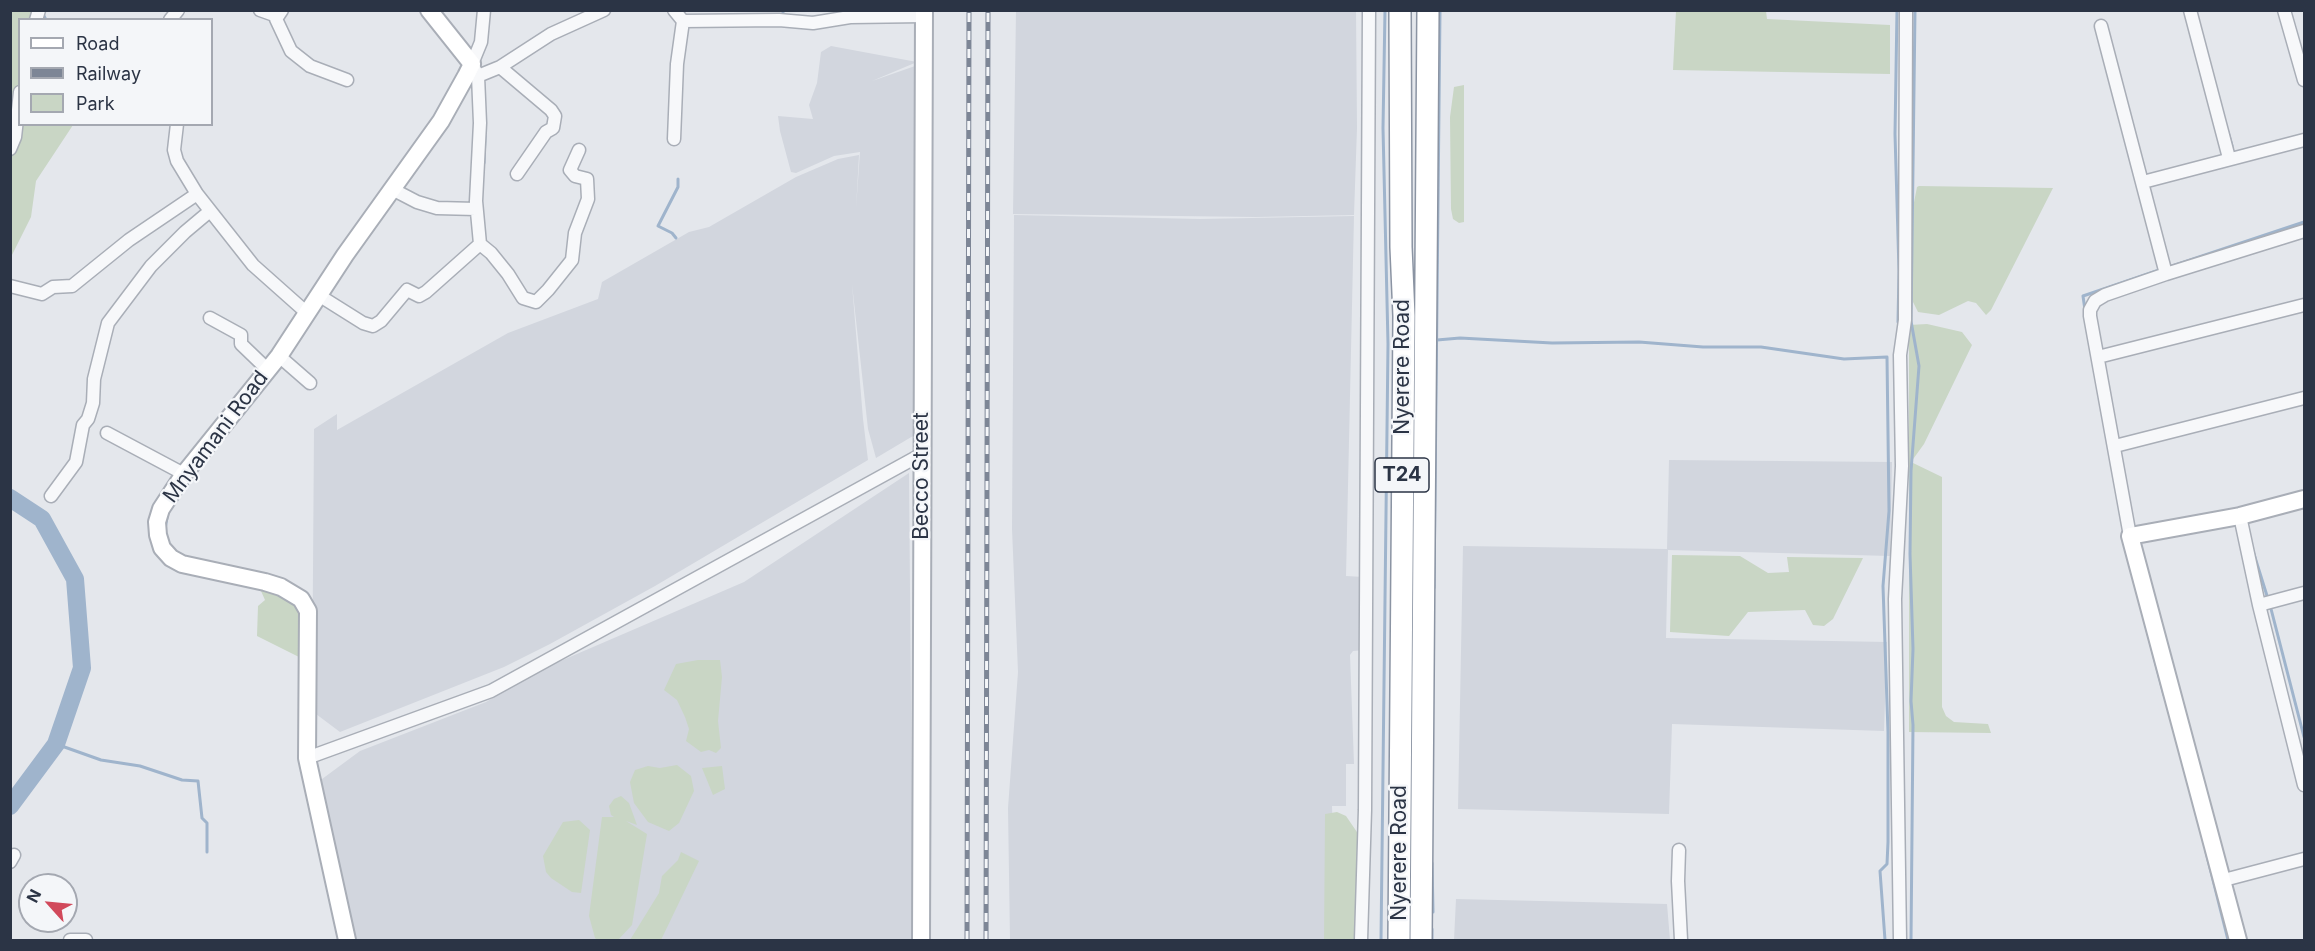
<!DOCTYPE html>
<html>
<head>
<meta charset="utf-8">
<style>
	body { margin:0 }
	#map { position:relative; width:2315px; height:951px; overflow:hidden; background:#e4e7ec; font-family:Inter,sans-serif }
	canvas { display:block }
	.frame { position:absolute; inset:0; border:12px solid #2b3445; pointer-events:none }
	.legend { position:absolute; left:18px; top:18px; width:195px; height:108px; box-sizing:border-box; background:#f4f6f9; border:2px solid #a4a8b1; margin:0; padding:8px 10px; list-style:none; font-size:18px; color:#2b3445 }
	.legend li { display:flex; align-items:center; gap:12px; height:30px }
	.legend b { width:30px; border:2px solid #a4a8b1 }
	.north { position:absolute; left:18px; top:873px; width:60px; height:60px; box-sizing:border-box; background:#f4f6f9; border:2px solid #a4a8b1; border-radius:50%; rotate:297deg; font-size:16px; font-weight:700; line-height:24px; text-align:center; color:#2b3445 }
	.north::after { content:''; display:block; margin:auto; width:21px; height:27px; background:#d1495b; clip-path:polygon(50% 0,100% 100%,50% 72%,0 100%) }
</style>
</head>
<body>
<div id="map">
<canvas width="2315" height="951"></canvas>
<div class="frame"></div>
<ul class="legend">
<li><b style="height:8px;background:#fff"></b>Road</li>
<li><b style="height:8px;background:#7d8696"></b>Railway</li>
<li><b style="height:16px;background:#c9d6c5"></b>Park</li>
</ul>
<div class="north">N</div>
</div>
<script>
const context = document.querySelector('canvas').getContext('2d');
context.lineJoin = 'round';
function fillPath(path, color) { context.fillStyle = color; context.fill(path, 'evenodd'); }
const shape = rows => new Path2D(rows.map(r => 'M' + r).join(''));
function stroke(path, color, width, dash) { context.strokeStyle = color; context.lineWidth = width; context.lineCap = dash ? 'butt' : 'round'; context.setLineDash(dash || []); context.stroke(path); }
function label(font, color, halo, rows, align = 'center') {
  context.font = font + ' Inter,sans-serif'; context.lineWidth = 4.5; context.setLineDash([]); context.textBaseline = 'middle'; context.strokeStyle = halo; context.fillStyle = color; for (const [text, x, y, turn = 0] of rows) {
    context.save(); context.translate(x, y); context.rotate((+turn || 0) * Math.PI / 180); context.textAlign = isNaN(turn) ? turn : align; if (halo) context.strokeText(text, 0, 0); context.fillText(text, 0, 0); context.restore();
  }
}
fillPath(shape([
	[1016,11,1356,11,1357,128,1354,215,1256,217,1013,214],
	[831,46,917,62,872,81,918,65,913,436,876,458,868,429,852,284,863,419,868,460,655,586,550,644,504,667,340,732,312,711,314,429,337,414,337,430,508,333,598,299,602,282,689,232,709,227,796,177,838,159,859,155,856,209,860,152,834,156,796,173,791,172,780,131,778,116,813,119,809,105,817,83,821,52],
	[1014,215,1200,219,1354,216,1346,576,1363,577,1365,650,1353,651,1350,655,1354,764,1346,764,1346,806,1332,806,1336,940,1010,940,1008,808,1018,672,1012,529],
	[1669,460,1892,462,1890,556,1668,550,1666,638,1887,642,1884,731,1672,724,1669,814,1458,809,1463,546,1667,549],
	[909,473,913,940,352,940,318,782,360,751,486,702,535,672,744,582],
	[1456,899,1667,904,1670,940,1454,940]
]), '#d2d6de');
fillPath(shape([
	[11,11,30,11,39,19,20,20,20,124,73,125,36,181,31,217,11,257],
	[1676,11,1766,11,1767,19,1890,25,1890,74,1673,70],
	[1464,85,1464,222,1459,223,1453,219,1451,209,1450,117,1454,87],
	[1919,186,2053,188,1991,310,1986,315,1976,303,1968,301,1939,315,1918,312,1910,296,1909,228,1917,187],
	[1927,324,1962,332,1972,345,1924,444,1911,462,1942,477,1942,707,1946,716,1954,722,1988,724,1991,733,1909,732,1909,325],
	[1672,555,1740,556,1768,573,1789,572,1787,557,1863,558,1833,619,1824,626,1813,625,1805,610,1748,612,1729,636,1670,632],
	[267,587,291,594,302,613,301,658,257,636,258,606,265,600,261,591],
	[698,660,720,660,722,677,718,721,721,748,716,753,709,750,701,752,686,741,689,729,685,717,677,700,664,690,676,664],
	[677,765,691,776,694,791,679,823,669,831,648,822,634,803,630,782,635,770,648,766,660,768],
	[722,766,725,789,713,795,702,768],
	[621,796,629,803,637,825,626,821,647,834,632,925,618,940,597,940,595,938,589,916,602,817,614,817,611,815,609,806,614,799],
	[1337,812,1346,816,1359,835,1357,940,1324,940,1325,814],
	[579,820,590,830,581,893,572,892,551,878,546,872,543,856,563,822],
	[681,852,699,861,661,940,630,940,659,893,662,876,678,860]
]), '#c9d6c5');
stroke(shape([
	[783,10,783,13],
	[1897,10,1895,134,1899,271,1898,322],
	[42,12,46,20],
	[2228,132,2232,146],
	[484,163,485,136],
	[676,238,672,233,658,226,678,187,678,179],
	[2169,267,2304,222],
	[2085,310,2083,296,2162,269],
	[1437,340,1460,338,1552,343,1639,342,1703,347,1761,347,1844,359,1887,357,1889,511,1883,586,1888,732,1888,842,1887,864,1880,871,1885,940],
	[165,529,168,512],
	[2253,551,2268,599],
	[1434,588,1440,10],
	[2136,588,2164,695],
	[2270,605,2304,737],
	[56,744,101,760,140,766,182,780,198,781,202,818,207,823,207,852],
	[2206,852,2228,940],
	[1432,863,1433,912],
	[1381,940,1388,344,1383,128,1385,10],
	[1432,940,1432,929],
	[1911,940,1913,725,1911,701,1913,649,1910,554,1911,471,1919,366,1911,321,1915,10]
]), '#9fb4cc', 3);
stroke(shape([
	[10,498,42,519,75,579,82,668,56,744,10,806]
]), '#9fb4cc', 18);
const street = shape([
	[260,10,277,16],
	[282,10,276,19,291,51,310,66,347,80],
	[674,10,683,21],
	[2190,10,2229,158],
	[2284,10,2304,80],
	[36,20,39,10],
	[170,20,178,10],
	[683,21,779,20,813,23,850,17,924,16],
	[2101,26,2166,274],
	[500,67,551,110,555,116,553,128,546,132,517,174],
	[478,76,500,67,551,34,604,10],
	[177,124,174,150,177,161,197,194,253,265,307,313],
	[674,139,677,64,683,21],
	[10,149,15,137,20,92],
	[2143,182,2304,140],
	[392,189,417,202,437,208,476,209],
	[480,244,491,253,508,274,523,298,536,302,548,290,572,260,575,233,588,199,587,179,575,176,570,170,579,150],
	[480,244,476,201,480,123,478,76,472,64,481,42,484,10],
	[10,286,42,294,53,287,72,286,129,240,197,194],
	[320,296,363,323,373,326,381,321,407,290,419,296,426,292,480,244],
	[210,318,241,335,241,344,267,369],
	[279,356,310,383],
	[2098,357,2304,305],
	[107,433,184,474],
	[2115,446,2304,398],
	[51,496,76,462,83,425,88,419,93,403,94,379,108,323,151,266,185,232,210,211],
	[2240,516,2259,605,2304,785],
	[2130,536,2090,316,2090,310,2095,301,2105,295,2166,274,2304,231],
	[2259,605,2304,593],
	[307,758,491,691,922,454],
	[1679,850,1678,881,1681,940],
	[10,862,14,855],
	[2224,880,2304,859],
	[70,940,86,940],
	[1361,940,1365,810,1369,10],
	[1900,940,1895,599,1902,466,1900,355,1905,320,1906,10]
]);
const secondary = shape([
	[347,940,307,758,308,611,301,599,281,587,265,582,182,564,171,558,162,548,158,535,157,522,161,509,184,474,279,356,345,255,441,121,466,76,472,64,429,10],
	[921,940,924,10],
	[2238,940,2130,536,2240,516,2304,499]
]);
const highway = shape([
	[1399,940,1404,316,1401,247,1400,10],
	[1421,940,1428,10]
]);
stroke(street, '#a9aeb7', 15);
stroke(secondary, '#a9aeb7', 20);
stroke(highway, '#8b94a3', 24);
stroke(street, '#f7f8fa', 12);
stroke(secondary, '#fff', 16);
stroke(highway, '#fff', 21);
const rail = shape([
	[967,940,969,10],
	[986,940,988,10]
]);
stroke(rail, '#7d8696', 5);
stroke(rail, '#f4f6f9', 3, [9]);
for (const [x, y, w] of [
	[1402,475,54]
]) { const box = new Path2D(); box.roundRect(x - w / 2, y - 17, w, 34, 4.5); context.fillStyle = '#f4f6f9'; context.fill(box); stroke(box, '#2b3445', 1.5); }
label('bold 20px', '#2b3445', null, [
	["T24",1402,475]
]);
label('21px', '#2b3445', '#f4f6f9', [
	["Nyerere Road",1403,367,-90],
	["Mnyamani Road",216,437,-53],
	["Becco Street",922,476,-90],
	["Nyerere Road",1400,853,-90]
]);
</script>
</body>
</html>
